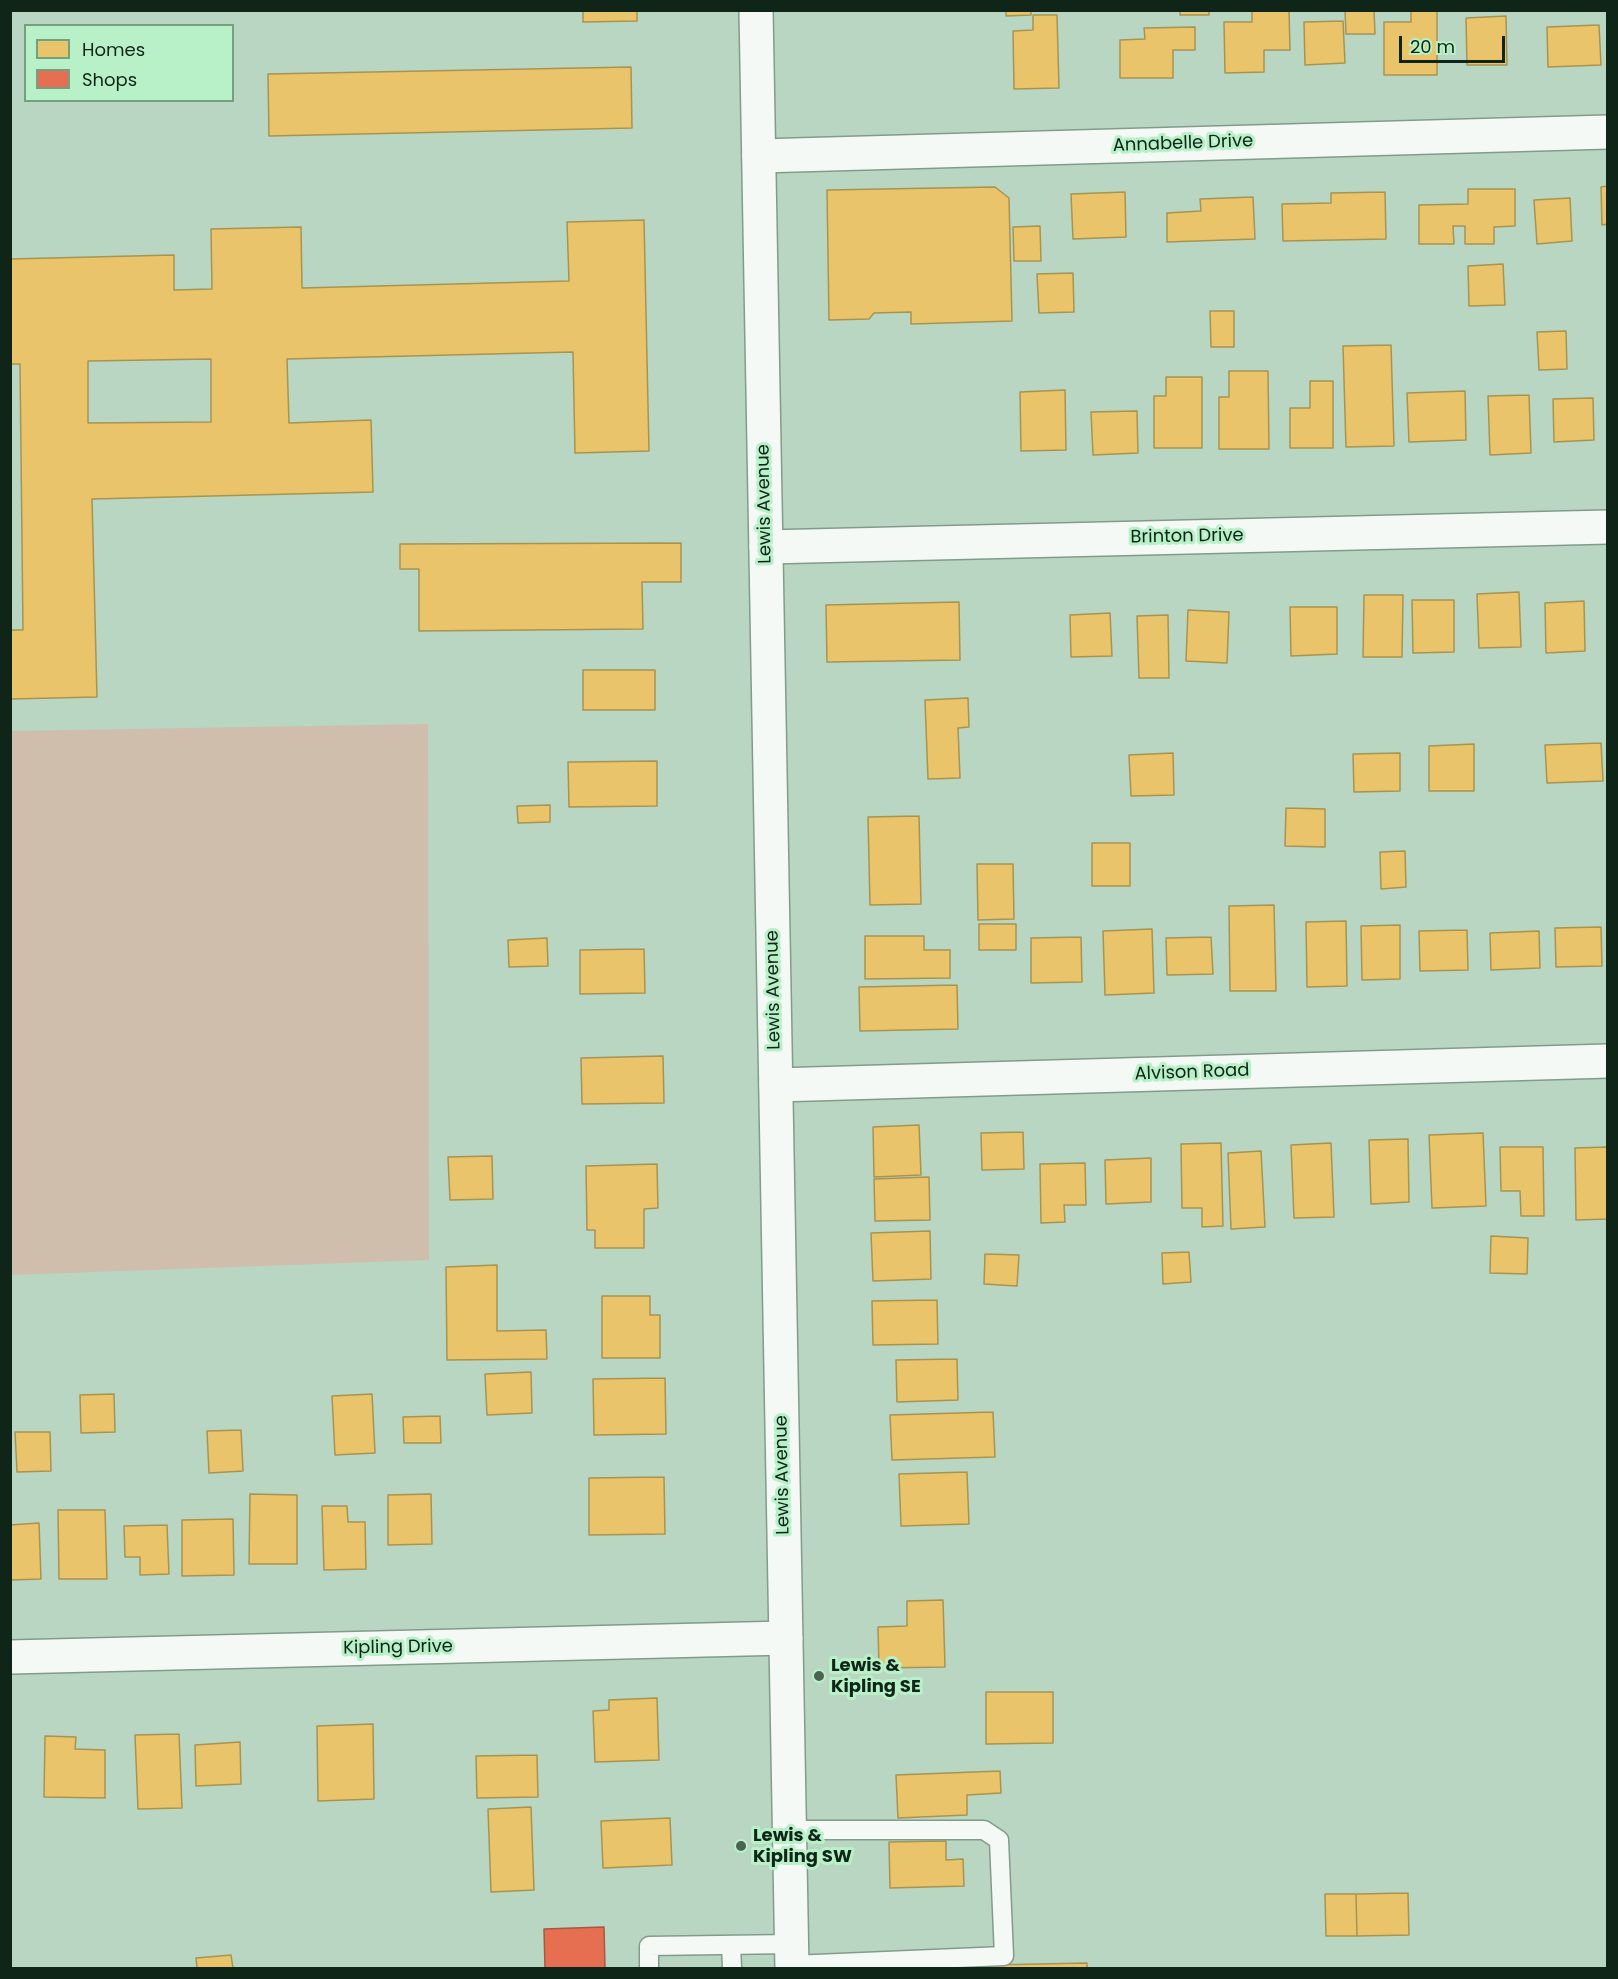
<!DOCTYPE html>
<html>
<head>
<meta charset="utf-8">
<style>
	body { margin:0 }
	#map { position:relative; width:1618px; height:1979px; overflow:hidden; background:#b8d6c1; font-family:Poppins,sans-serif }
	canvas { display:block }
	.frame { position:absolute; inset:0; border:12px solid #0f2517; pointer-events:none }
	.legend { position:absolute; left:24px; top:24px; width:210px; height:78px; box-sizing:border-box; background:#b8f1c8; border:2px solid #749f81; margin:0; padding:8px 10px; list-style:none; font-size:18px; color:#0f2517 }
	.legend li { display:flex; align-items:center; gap:12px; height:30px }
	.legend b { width:30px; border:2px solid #749f81 }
	.scale { position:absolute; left:1399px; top:36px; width:106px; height:27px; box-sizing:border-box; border:3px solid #0f2517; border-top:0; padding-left:8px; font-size:18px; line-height:21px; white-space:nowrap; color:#0f2517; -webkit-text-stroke:4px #b8f1c8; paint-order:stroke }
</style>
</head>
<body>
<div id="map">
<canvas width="1618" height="1979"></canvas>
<div class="frame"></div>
<ul class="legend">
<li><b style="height:16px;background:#e9c46a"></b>Homes</li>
<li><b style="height:16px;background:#e76f51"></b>Shops</li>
</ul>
<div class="scale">20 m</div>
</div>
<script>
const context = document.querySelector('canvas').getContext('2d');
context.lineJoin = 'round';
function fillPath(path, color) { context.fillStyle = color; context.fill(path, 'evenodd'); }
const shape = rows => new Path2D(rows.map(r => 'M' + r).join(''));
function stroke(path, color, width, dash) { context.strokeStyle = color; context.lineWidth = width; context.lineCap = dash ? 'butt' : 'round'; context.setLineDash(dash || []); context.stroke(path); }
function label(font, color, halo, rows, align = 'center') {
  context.font = font + ' Poppins,sans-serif'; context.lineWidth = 6; context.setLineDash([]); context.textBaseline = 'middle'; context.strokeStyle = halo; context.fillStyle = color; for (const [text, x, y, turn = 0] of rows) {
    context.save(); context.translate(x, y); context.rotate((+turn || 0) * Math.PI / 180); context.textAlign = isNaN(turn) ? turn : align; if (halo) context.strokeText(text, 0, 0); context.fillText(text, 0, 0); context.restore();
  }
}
fillPath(shape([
	[428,724,429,1260,11,1275,11,731]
]), '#d0bead');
const homes = shape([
	[583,10,637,10,637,21,583,22,583,10],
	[1006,10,1031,10,1031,15,1006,16,1006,10],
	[1180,10,1209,10,1209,15,1180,15,1180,10],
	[1252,10,1289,10,1290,50,1264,50,1264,72,1225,73,1224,22,1252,22,1252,10],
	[1345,10,1374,10,1375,34,1346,34,1345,10],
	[1411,10,1437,10,1437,75,1384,75,1384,22,1411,22,1411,10],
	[1033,15,1057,15,1059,88,1014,89,1013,31,1033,30,1033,15],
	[1506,16,1507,65,1467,65,1466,18,1506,16],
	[1343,21,1345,63,1305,65,1304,22,1343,21],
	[1599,25,1601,65,1548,67,1547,27,1599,25],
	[1195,27,1195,50,1173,50,1173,78,1120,78,1120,40,1145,39,1144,28,1195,27],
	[631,67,632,128,269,136,268,74,631,67],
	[1608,186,1608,224,1602,225,1601,187,1608,186],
	[995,187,1009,198,1012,321,911,324,911,312,874,313,869,319,829,320,827,190,995,187],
	[1468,189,1515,189,1515,226,1494,227,1494,244,1465,244,1465,226,1453,226,1454,244,1419,244,1419,205,1468,204,1468,189],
	[1125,192,1126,237,1073,239,1071,194,1125,192],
	[1385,192,1386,239,1283,241,1282,204,1331,203,1331,193,1385,192],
	[1253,197,1255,239,1167,242,1167,213,1201,211,1200,199,1253,197],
	[1570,198,1572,241,1537,244,1534,200,1570,198],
	[644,220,649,451,575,453,573,352,287,359,289,423,371,420,373,492,92,499,97,697,10,699,10,630,23,630,20,364,10,364,10,259,174,255,174,290,212,289,211,229,301,227,302,288,569,281,567,222,644,220],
	[211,359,211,422,88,423,88,361,211,359],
	[1040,226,1041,261,1014,261,1013,227,1040,226],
	[1503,264,1505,305,1469,306,1468,266,1503,264],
	[1073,273,1074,312,1039,313,1037,274,1073,273],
	[1210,311,1234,311,1234,347,1211,347,1210,311],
	[1566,331,1567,369,1539,370,1537,332,1566,331],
	[1391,345,1394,446,1346,447,1343,346,1391,345],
	[1229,371,1268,371,1269,449,1219,449,1219,397,1229,397,1229,371],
	[1166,377,1202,377,1202,448,1154,448,1154,396,1166,396,1166,377],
	[1310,381,1333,381,1333,448,1290,448,1290,408,1310,408,1310,381],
	[1065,390,1066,450,1021,451,1020,392,1065,390],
	[1465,391,1466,440,1409,442,1407,393,1465,391],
	[1529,395,1531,453,1490,455,1488,396,1529,395],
	[1593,398,1594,440,1554,442,1553,399,1593,398],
	[1137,411,1138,453,1093,455,1091,412,1137,411],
	[681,543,681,582,642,582,643,629,419,631,419,569,400,569,400,544,681,543],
	[1519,592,1521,647,1479,648,1477,594,1519,592],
	[1364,595,1403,595,1402,657,1363,657,1364,595],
	[1412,600,1454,600,1454,652,1413,653,1412,600],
	[1584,601,1585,651,1546,653,1545,603,1584,601],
	[959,602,960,660,827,662,826,605,959,602],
	[1290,607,1337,607,1337,654,1291,656,1290,607],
	[1188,610,1229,612,1227,663,1186,661,1188,610],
	[1110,613,1112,656,1071,657,1070,615,1110,613],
	[1168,615,1169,678,1139,678,1137,616,1168,615],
	[583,670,655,670,655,710,583,710,583,670],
	[968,698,969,727,958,728,960,778,928,779,925,700,968,698],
	[1601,743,1603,781,1547,783,1545,745,1601,743],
	[1474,744,1474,791,1429,791,1429,746,1474,744],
	[1173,753,1174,795,1131,796,1129,755,1173,753],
	[1400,753,1400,791,1354,792,1353,754,1400,753],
	[657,761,657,806,569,807,568,762,657,761],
	[550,805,550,822,518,823,517,806,550,805],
	[1286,808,1325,809,1325,847,1285,846,1286,808],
	[919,816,921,904,870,905,868,817,919,816],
	[1092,843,1130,843,1130,886,1092,886,1092,843],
	[1405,851,1406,887,1381,889,1380,852,1405,851],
	[977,864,1013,864,1014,919,978,920,977,864],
	[1274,905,1276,991,1230,991,1229,906,1274,905],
	[1346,921,1347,986,1307,987,1306,922,1346,921],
	[979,924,1016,924,1016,950,979,950,979,924],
	[1400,925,1400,979,1362,980,1361,926,1400,925],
	[1601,927,1602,966,1556,967,1555,928,1601,927],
	[1152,929,1154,993,1105,995,1103,931,1152,929],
	[1467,930,1468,970,1420,971,1419,931,1467,930],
	[1539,931,1540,968,1491,970,1490,933,1539,931],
	[865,936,924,936,924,950,950,950,950,978,865,979,865,936],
	[1081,937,1082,982,1031,983,1031,938,1081,937],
	[1211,937,1213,974,1167,975,1166,938,1211,937],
	[547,938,548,966,509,967,508,940,547,938],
	[644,949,645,993,580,994,580,950,644,949],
	[957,985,958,1029,860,1031,859,987,957,985],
	[663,1056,664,1103,582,1104,581,1058,663,1056],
	[919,1125,921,1175,874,1177,873,1127,919,1125],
	[1023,1132,1024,1169,982,1170,981,1133,1023,1132],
	[1483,1133,1486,1206,1432,1208,1429,1135,1483,1133],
	[1408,1139,1409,1202,1371,1204,1369,1140,1408,1139],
	[1221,1143,1223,1226,1202,1227,1202,1208,1182,1208,1181,1144,1221,1143],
	[1331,1143,1334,1217,1294,1218,1291,1145,1331,1143],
	[1500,1147,1543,1147,1544,1216,1521,1216,1520,1191,1501,1191,1500,1147],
	[1608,1147,1608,1219,1576,1220,1575,1148,1608,1147],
	[1261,1151,1265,1227,1231,1229,1228,1153,1261,1151],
	[492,1156,493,1199,450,1200,448,1157,492,1156],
	[1151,1158,1151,1202,1106,1204,1105,1160,1151,1158],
	[1085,1163,1086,1205,1064,1205,1065,1222,1041,1223,1040,1164,1085,1163],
	[657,1164,658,1208,644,1209,644,1248,595,1248,595,1230,587,1230,586,1166,657,1164],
	[929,1177,930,1220,875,1221,874,1179,929,1177],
	[930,1231,931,1279,873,1281,871,1233,930,1231],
	[1491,1236,1528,1238,1527,1274,1490,1273,1491,1236],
	[1189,1252,1191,1282,1163,1284,1162,1253,1189,1252],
	[985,1254,1019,1255,1017,1286,984,1284,985,1254],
	[497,1265,497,1331,546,1330,547,1359,447,1360,446,1267,497,1265],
	[602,1296,650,1296,650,1315,660,1315,660,1358,602,1358,602,1296],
	[937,1300,938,1344,873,1345,872,1301,937,1300],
	[957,1359,958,1400,897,1402,896,1360,957,1359],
	[531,1372,532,1413,487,1415,485,1374,531,1372],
	[665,1378,666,1434,594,1435,593,1379,665,1378],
	[114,1394,115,1432,81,1433,80,1395,114,1394],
	[372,1394,375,1453,335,1455,332,1396,372,1394],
	[993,1412,995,1457,892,1460,890,1415,993,1412],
	[440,1416,441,1443,404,1443,403,1417,440,1416],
	[241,1430,243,1471,209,1473,207,1431,241,1430],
	[15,1432,50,1432,51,1471,17,1472,15,1432],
	[967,1472,969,1524,901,1526,899,1474,967,1472],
	[664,1477,665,1534,589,1535,589,1478,664,1477],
	[250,1494,297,1495,297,1564,249,1564,250,1494],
	[431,1494,432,1544,388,1545,388,1495,431,1494],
	[322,1506,347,1506,348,1522,365,1522,366,1569,324,1570,322,1506],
	[58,1510,105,1510,107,1579,59,1579,58,1510],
	[233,1519,234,1575,182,1576,182,1520,233,1519],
	[39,1523,41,1579,10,1580,10,1525,39,1523],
	[167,1525,169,1574,140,1575,140,1557,125,1557,124,1526,167,1525],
	[943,1600,945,1667,879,1668,878,1627,907,1626,907,1601,943,1600],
	[986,1692,1053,1692,1053,1743,986,1744,986,1692],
	[657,1698,659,1760,595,1762,593,1711,609,1710,609,1700,657,1698],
	[373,1724,374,1799,318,1801,317,1726,373,1724],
	[179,1734,182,1808,138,1809,135,1735,179,1734],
	[45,1736,76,1737,75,1749,105,1750,105,1798,44,1797,45,1736],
	[240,1742,241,1784,196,1786,195,1745,240,1742],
	[537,1755,538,1797,477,1798,476,1756,537,1755],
	[1000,1771,1001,1793,967,1795,967,1815,898,1818,896,1775,1000,1771],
	[531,1807,534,1890,491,1892,488,1809,531,1807],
	[670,1818,672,1865,603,1868,601,1821,670,1818],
	[946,1841,946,1860,963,1859,964,1886,890,1888,889,1842,946,1841],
	[1408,1893,1409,1935,1357,1936,1356,1894,1408,1893],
	[1325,1894,1356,1894,1357,1936,1326,1936,1325,1894],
	[231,1955,233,1968,197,1968,196,1958,231,1955],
	[1087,1963,1087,1968,992,1968,992,1965,1087,1963]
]);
fillPath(homes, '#e9c46a');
stroke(homes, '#a89451', 1.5);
const shops = shape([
	[604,1927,605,1968,545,1968,544,1929,604,1927]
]);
fillPath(shops, '#e76f51');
stroke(shops, '#a65940', 1.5);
const service = shape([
	[790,1830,984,1830,999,1840,1004,1956,792,1965],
	[731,1945,732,1968],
	[649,1968,649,1946,792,1944]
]);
const minor = shape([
	[759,156,1608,132],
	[766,547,1608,527],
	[776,1085,1608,1061],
	[10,1657,786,1638]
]);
const primary = shape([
	[756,10,792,1968]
]);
stroke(service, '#839b8b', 21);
stroke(minor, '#839b8b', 36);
stroke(primary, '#839b8b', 36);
stroke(service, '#f4f9f6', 18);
stroke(minor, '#f4f9f6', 33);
stroke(primary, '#f4f9f6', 33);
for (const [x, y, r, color] of [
	[819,1676,6,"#4a6352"],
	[741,1846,6,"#4a6352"]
]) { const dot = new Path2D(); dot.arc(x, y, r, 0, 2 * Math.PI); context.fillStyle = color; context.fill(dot); stroke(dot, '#b8f1c8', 2); }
label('18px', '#0f2517', '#b8f1c8', [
	["Annabelle Drive",1183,144,-2],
	["Lewis Avenue",765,504,-91],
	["Brinton Drive",1187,537,-1],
	["Lewis Avenue",774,990,-91],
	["Alvison Road",1192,1073,-2],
	["Lewis Avenue",783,1475,-91],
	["Kipling Drive",398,1648,-1]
]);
label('bold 18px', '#0f2517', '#b8f1c8', [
	["Lewis &",831,1666],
	["Kipling SE",831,1687],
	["Lewis &",753,1836],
	["Kipling SW",753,1857]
], 'left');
</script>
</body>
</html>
